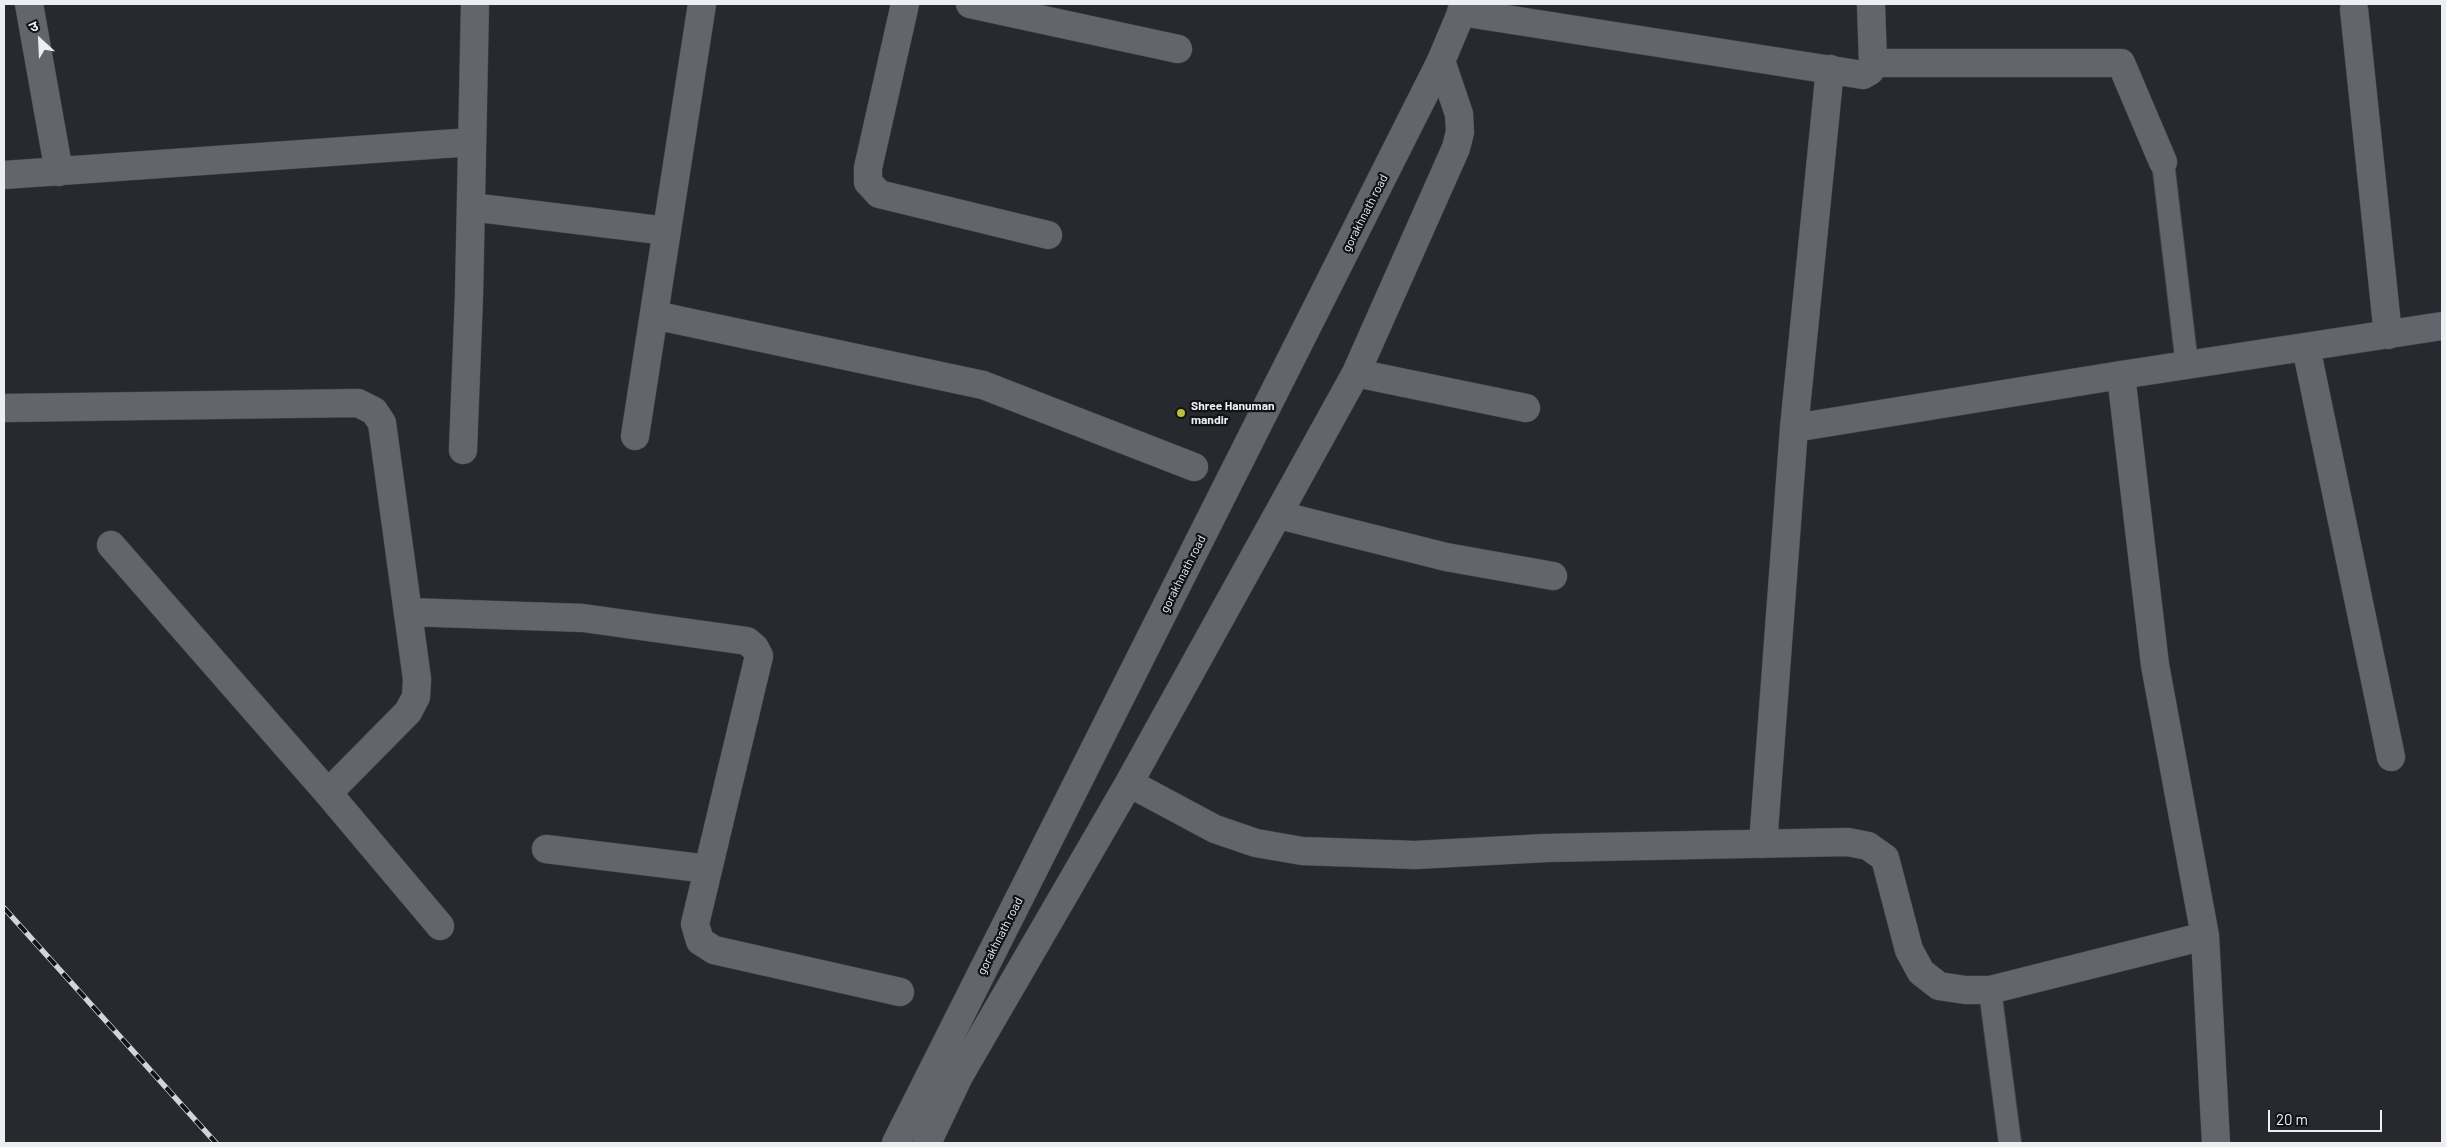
<!DOCTYPE html>
<html>
<head>
<meta charset="utf-8">
<style>
	body { margin:0 }
	#map { position:relative; width:2446px; height:1147px; overflow:hidden; background:#27292f; font-family:Barlow,"Noto Sans Devanagari",sans-serif }
	canvas { display:block }
	.frame { position:absolute; inset:0; border:5px solid #edeef2; pointer-events:none }
	.north { position:absolute; left:15px; top:15px; width:50px; height:50px; -webkit-text-stroke:4px #111215; paint-order:stroke; rotate:335deg; font-size:14px; font-weight:700; line-height:20px; text-align:center; color:#edeef2 }
	.north::after { content:''; display:block; margin:auto; width:18px; height:22px; background:#edeef2; clip-path:polygon(50% 0,100% 100%,50% 72%,0 100%) }
	.scale { position:absolute; left:2268px; top:1110px; width:114px; height:22px; box-sizing:border-box; border:2px solid #edeef2; border-top:0; padding-left:6px; font-size:15px; line-height:18px; white-space:nowrap; color:#edeef2; -webkit-text-stroke:4px #111215; paint-order:stroke }
</style>
</head>
<body>
<div id="map">
<canvas width="2446" height="1147"></canvas>
<div class="frame"></div>
<div class="north">उ</div>
<div class="scale">20 m</div>
</div>
<script>
const context = document.querySelector('canvas').getContext('2d');
context.lineJoin = 'round';
const shape = rows => new Path2D(rows.map(r => 'M' + r).join(''));
function stroke(path, color, width, dash) { context.strokeStyle = color; context.lineWidth = width; context.lineCap = dash ? 'butt' : 'round'; context.setLineDash(dash || []); context.stroke(path); }
function label(font, color, halo, rows, align = 'center') {
  context.font = font + ' Barlow,sans-serif'; context.lineWidth = 4.5; context.setLineDash([]); context.textBaseline = 'middle'; context.strokeStyle = halo; context.fillStyle = color; for (const [text, x, y, turn = 0] of rows) {
    context.save(); context.translate(x, y); context.rotate((+turn || 0) * Math.PI / 180); context.textAlign = isNaN(turn) ? turn : align; if (halo) context.strokeText(text, 0, 0); context.fillText(text, 0, 0); context.restore();
  }
}
const service = shape([
	[2163,162,2187,365],
	[1990,990,2010,1143]
]);
const minor = shape([
	[29,4,59,172],
	[905,4,868,168,868,182,879,194,1048,235],
	[970,4,1178,49],
	[2354,9,2388,335],
	[1461,12,1863,75,1870,71,1873,63,1871,4],
	[1873,63,2121,63,2163,162],
	[4,175,472,142],
	[471,207,667,231],
	[654,315,983,385,1194,467],
	[2306,347,2391,757],
	[1356,373,1526,408],
	[2121,375,2155,665,2205,936,2216,1143],
	[4,408,358,403,374,411,382,423,417,679,416,697,408,712,328,793],
	[1794,428,2121,375,2442,326],
	[635,436,702,4],
	[463,450,469,296,475,4],
	[1279,515,1446,557,1553,576],
	[111,545,328,793,440,926],
	[408,612,583,618,747,641,755,648,759,656,695,924,700,941,714,950,900,992],
	[1129,783,1215,829,1256,843,1302,851,1415,855,1546,848,1848,842,1868,846,1885,858,1909,950,1921,972,1939,986,1965,990,1990,990,2205,936],
	[1763,844,1794,428,1830,69],
	[546,849,708,869],
	[927,1143,959,1076,1129,783,1356,373,1456,148,1460,132,1459,114,1441,61]
]);
const tertiary = shape([
	[896,1143,1441,61,1465,4]
]);
stroke(service, '#45474c', 24);
stroke(minor, '#45474c', 29);
stroke(tertiary, '#45474c', 29);
stroke(service, '#63656c', 22);
stroke(minor, '#63656c', 28);
stroke(tertiary, '#63656c', 28);
const rail = shape([
	[4,908,216,1143]
]);
stroke(rail, '#d3d4d9', 5.5);
stroke(rail, '#111215', 4, [11]);
for (const [x, y, r, color] of [
	[1181,413,5,"#bdbf43"]
]) { const dot = new Path2D(); dot.arc(x, y, r, 0, 2 * Math.PI); context.fillStyle = color; context.fill(dot); stroke(dot, '#111215', 2); }
label('12px', '#edeef2', '#111215', [
	["gorakhnath road",1365,213,-63],
	["gorakhnath road",1183,574,-63],
	["gorakhnath road",1000,936,-63]
]);
label('bold 12px', '#edeef2', '#111215', [
	["Shree Hanuman",1191,406],
	["mandir",1191,420]
], 'left');
</script>
</body>
</html>
